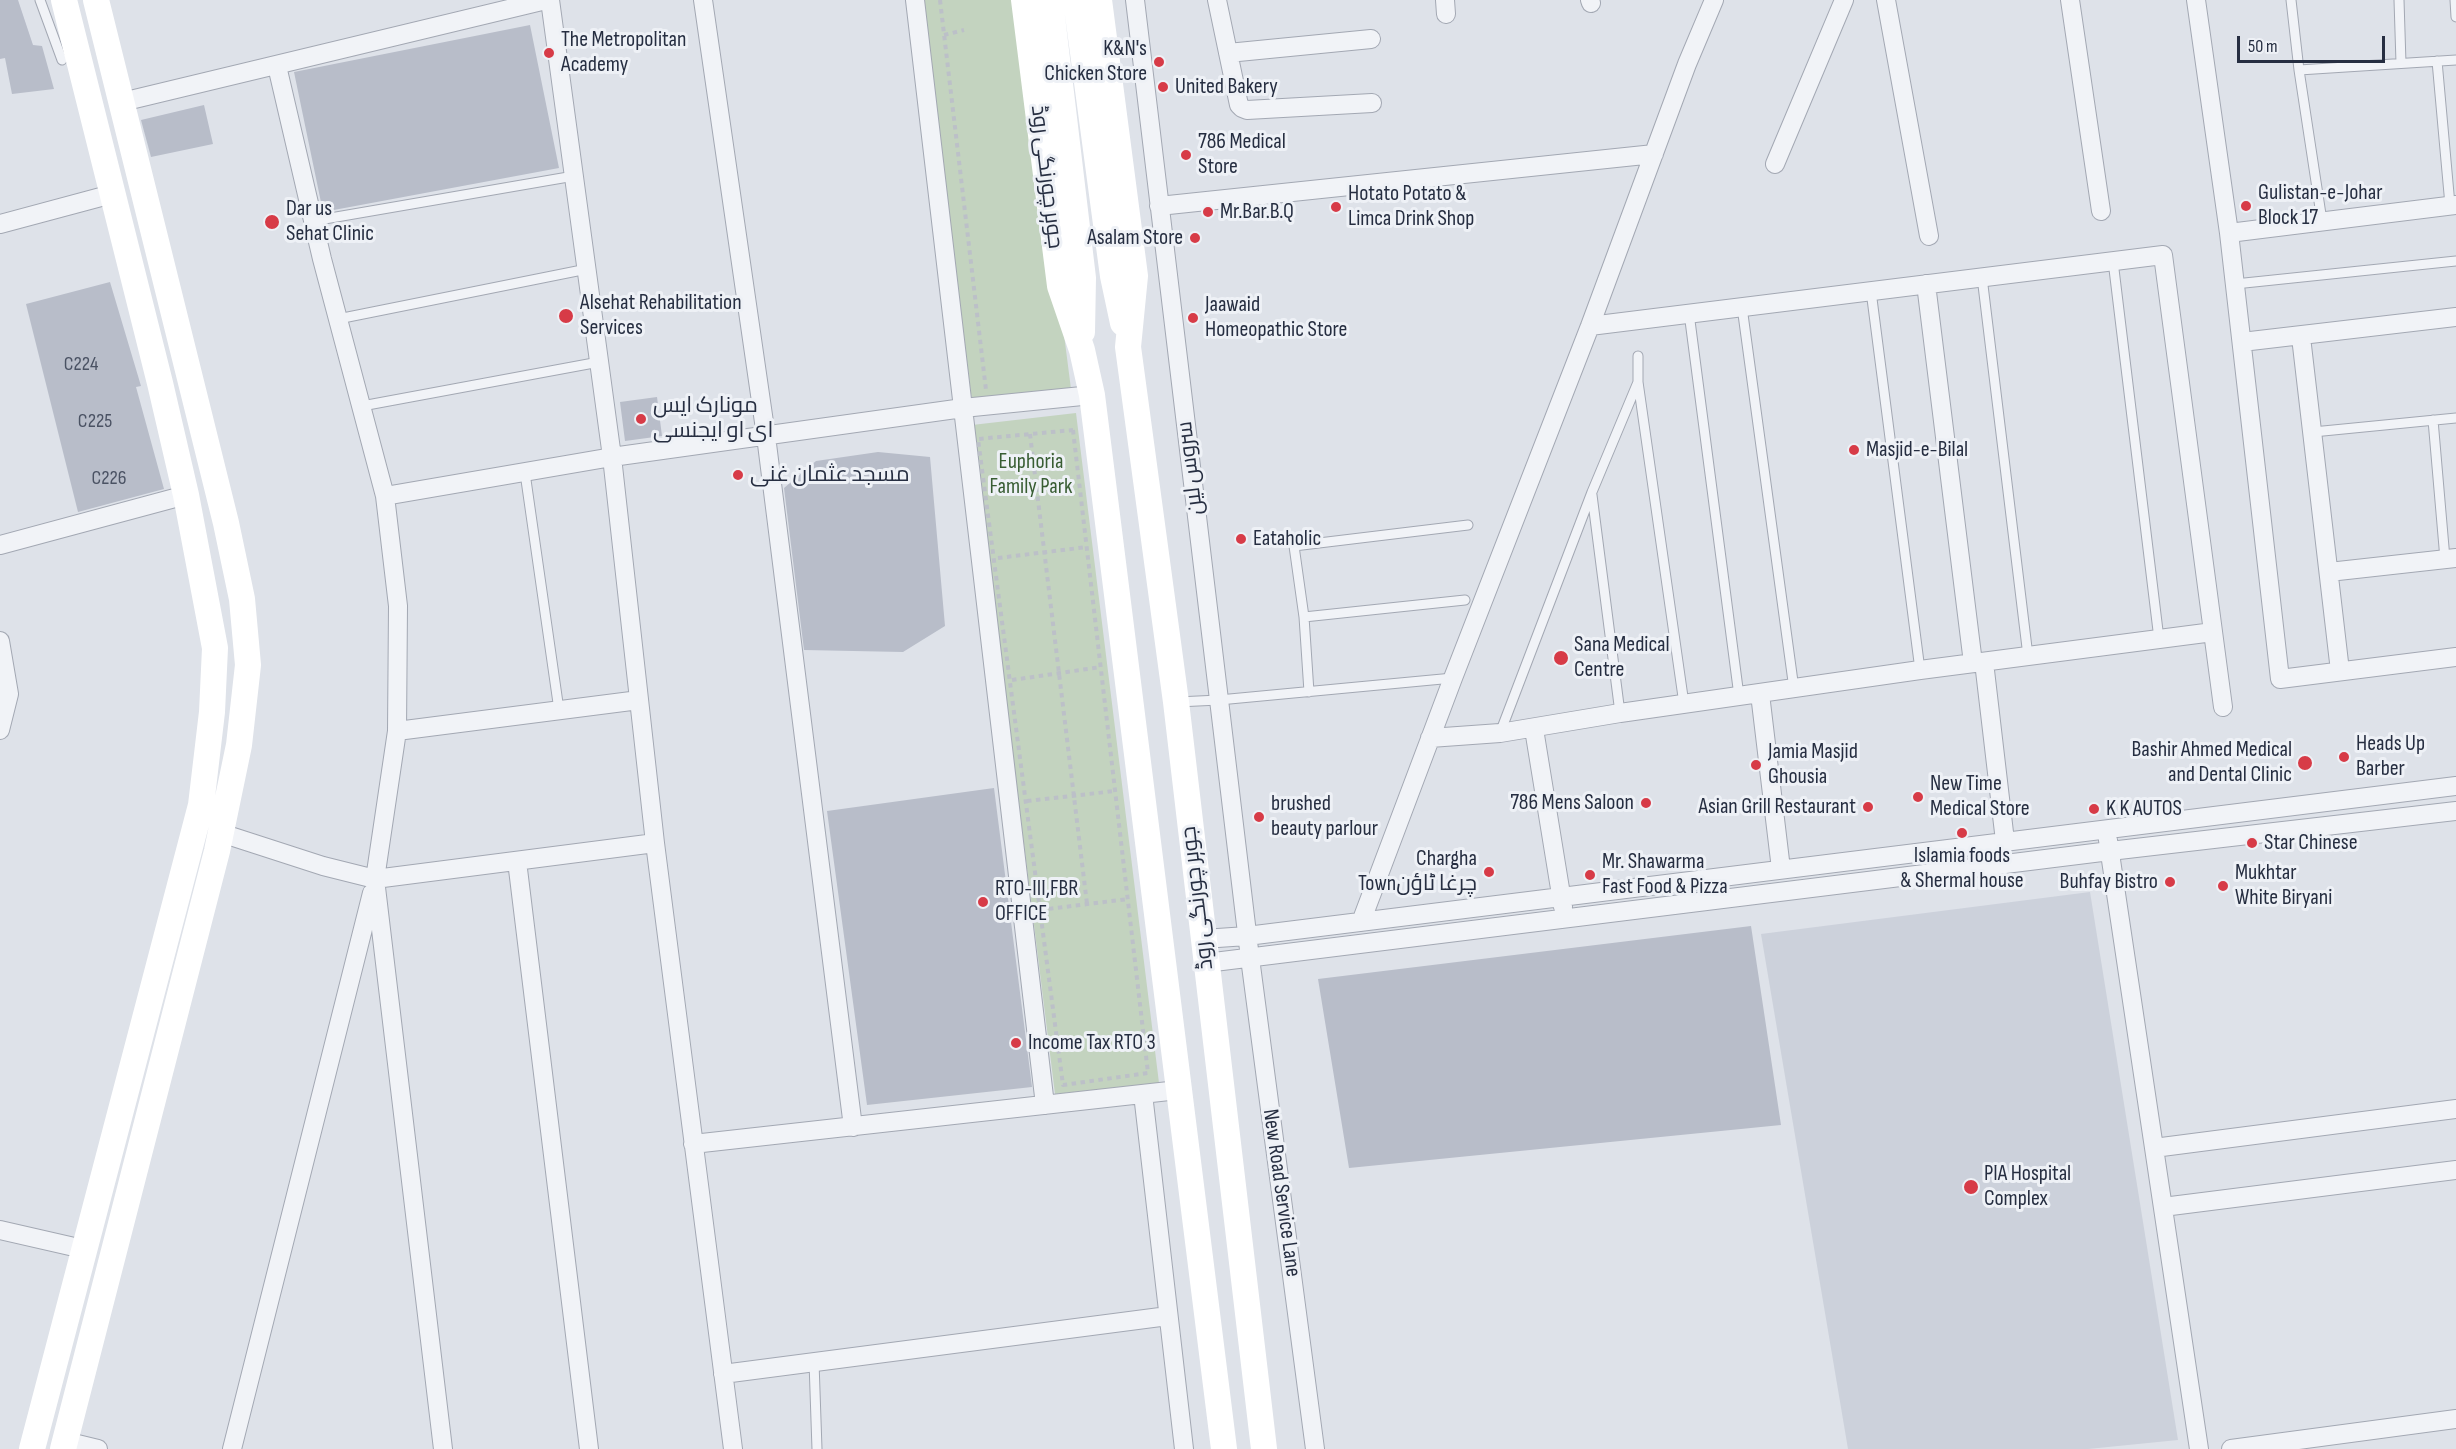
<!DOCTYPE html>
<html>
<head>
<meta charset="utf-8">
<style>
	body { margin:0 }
	#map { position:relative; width:2456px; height:1449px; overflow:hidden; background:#dee2e9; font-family:"Sofia Sans Condensed",sans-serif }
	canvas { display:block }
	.scale { position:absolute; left:2237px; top:36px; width:148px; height:27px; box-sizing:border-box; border:3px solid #262e41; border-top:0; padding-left:8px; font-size:18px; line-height:21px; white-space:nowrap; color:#262e41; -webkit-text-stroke:4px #eef1f6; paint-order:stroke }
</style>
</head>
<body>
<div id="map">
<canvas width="2456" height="1449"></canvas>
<div class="scale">50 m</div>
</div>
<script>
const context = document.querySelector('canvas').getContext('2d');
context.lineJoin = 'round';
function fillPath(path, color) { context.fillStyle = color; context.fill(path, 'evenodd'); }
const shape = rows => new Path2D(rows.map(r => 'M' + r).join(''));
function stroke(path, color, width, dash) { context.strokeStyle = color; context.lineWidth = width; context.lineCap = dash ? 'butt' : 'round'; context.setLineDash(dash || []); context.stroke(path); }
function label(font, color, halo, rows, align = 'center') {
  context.font = font + ' "Sofia Sans Condensed",Cairo,sans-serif'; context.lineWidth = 6; context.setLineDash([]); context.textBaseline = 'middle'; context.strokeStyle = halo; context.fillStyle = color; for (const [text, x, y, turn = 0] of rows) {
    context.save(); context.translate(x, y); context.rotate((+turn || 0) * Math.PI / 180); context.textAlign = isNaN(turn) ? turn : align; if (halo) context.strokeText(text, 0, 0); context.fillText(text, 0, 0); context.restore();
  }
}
fillPath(shape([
	[2090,892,2178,1440,2088,1449,1848,1449,1761,934]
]), '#ccd1db');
fillPath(shape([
	[920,0,1021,0,1071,389,972,401],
	[1076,413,1159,1083,1055,1094,972,425]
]), '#c3d3bf');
fillPath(shape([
	[0,0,18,0,33,45,42,46,54,89,12,94,5,58,0,59],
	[530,25,559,168,323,212,294,72],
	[204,105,213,144,151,157,141,120],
	[110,282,141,386,136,387,164,489,78,512,26,304],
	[657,397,662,436,625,441,620,402],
	[878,452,930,457,945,626,903,652,804,650,784,488,816,461],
	[994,788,1032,1087,867,1105,827,811],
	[1751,926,1781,1125,1349,1168,1318,979]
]), '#b8bdc9');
const lane = shape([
	[40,0,62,60],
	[2291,0,2299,70,2322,221],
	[2399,0,2401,63],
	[2455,0,2456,17],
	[2437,61,2450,205],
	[2299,70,2456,60],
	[313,221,574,176],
	[2113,261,2159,639],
	[1982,277,2028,656],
	[2235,284,2456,261],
	[1871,291,1920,670],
	[1742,307,1794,689],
	[1689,313,1739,696],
	[338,319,587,269],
	[1638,356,1638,382,1684,704],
	[362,406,599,362],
	[2433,420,2445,559],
	[2313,432,2456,418],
	[525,473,559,710],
	[1592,495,1620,713],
	[1304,617,1465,600],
	[1309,692,1304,617,1294,546,1468,525],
	[1177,702,1219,700,1453,678],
	[1500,733,1592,492,1638,382],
	[814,1362,817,1449]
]);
const street = shape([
	[550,0,612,457,655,843,733,1449],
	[703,0,766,436,853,1127],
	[915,0,1045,1105],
	[1135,0,1250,958,1315,1449],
	[1217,0,1239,105,1242,108,1247,110,1372,103],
	[1445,0,1446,14],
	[1590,0,1591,3],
	[1886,0,1929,236],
	[2070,0,2101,211],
	[2196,0,2229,233,2280,679,2456,657],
	[1228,53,1371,39],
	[277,66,322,259,385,496,398,606,397,731,375,879,443,1449],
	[122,102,546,0],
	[1775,164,1844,0],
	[1159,206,1654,154],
	[0,224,112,194],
	[2229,233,2456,205],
	[1926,284,1973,663],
	[1590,326,2163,255,2223,707],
	[2301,337,2340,671],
	[2242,342,2456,317],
	[385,496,612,457,963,408,1092,395],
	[0,545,186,495],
	[2329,572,2456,558],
	[0,641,9,694,0,730],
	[1984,662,2005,841],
	[1760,694,1781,869],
	[1534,729,1563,907],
	[397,731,639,700],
	[1430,738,1500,733,1620,713,1920,670,2213,632],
	[221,833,323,866,375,879,655,843],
	[2108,840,2199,1449],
	[517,861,589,1449],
	[1361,922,1453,678,1590,326,1687,64,1714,0],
	[1203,939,1247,936,2456,786],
	[1206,963,2110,851,2456,811],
	[1143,1094,1184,1449],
	[693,1144,1178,1090],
	[2154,1148,2456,1109],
	[2163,1207,2456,1170],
	[0,1230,83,1249],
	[723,1374,1168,1316],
	[65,1441,98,1449],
	[232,1449,372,893],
	[2231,1449,2456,1419]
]);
stroke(lane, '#a3a8b3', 11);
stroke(street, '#a3a8b3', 20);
stroke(shape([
	[940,0,986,390],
	[944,35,964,30],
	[1073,430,1148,1073,1063,1085,978,439,1073,430],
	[1030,434,1087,904],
	[998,558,1087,547],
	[1012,680,1101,667],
	[1027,801,1115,791],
	[1040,910,1128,899]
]), '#bcc0c8', 4, [4.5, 4.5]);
stroke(lane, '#f1f3f7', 9);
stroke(street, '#f1f3f7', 18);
stroke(shape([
	[1024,0,1060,286,1082,350,1092,395,1224,1449],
	[1050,0,1083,278,1082,332],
	[1076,0,1113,276,1123,323],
	[1099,0,1135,276,1128,347,1176,702,1264,1449],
	[32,1449,201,805,212,712,215,648,186,495,160,383,64,0],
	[63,1449,217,851,239,745,248,665,242,599,226,523,96,0]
]), '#fff', 26);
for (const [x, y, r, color] of [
	[549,53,6,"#d73b47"],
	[1159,62,6,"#d73b47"],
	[1163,87,6,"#d73b47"],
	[1186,155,6,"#d73b47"],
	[2246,206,6,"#d73b47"],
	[1336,207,6,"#d73b47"],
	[1208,212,6,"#d73b47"],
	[272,222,8,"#d73b47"],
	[1195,238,6,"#d73b47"],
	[566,316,8,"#d73b47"],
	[1193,318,6,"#d73b47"],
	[641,419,6,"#d73b47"],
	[1854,450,6,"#d73b47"],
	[738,475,6,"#d73b47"],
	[1241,539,6,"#d73b47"],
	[1561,658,8,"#d73b47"],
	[2344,757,6,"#d73b47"],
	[2305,763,8,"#d73b47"],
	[1756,765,6,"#d73b47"],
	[1918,797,6,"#d73b47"],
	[1646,803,6,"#d73b47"],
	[1868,807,6,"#d73b47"],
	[2094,809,6,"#d73b47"],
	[1259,817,6,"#d73b47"],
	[1962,833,6,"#d73b47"],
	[2252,843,6,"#d73b47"],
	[1489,872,6,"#d73b47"],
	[1590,875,6,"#d73b47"],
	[2170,882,6,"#d73b47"],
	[2223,886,6,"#d73b47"],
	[983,902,6,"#d73b47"],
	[1016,1043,6,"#d73b47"],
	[1971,1187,8,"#d73b47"]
]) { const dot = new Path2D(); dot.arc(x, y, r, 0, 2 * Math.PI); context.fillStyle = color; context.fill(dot); stroke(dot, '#eef1f6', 2); }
label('20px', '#4a5263', null, [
	["C224",81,365],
	["C225",95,422],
	["C226",109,479]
]);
label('22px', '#262e41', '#eef1f6', [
	["The Metropolitan",561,40],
	["Academy",561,65],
	["K&N's",1147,49,"right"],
	["Chicken Store",1147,74,"right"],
	["United Bakery",1175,87],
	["786 Medical",1198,142],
	["Store",1198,167],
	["Gulistan-e-Johar",2258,193],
	["Block 17",2258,218],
	["Hotato Potato &",1348,194],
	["Limca Drink Shop",1348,219],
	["Dar us",286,209],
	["Sehat Clinic",286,234],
	["Mr.Bar.B.Q",1220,212],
	["Asalam Store",1183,238,"right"],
	["Alsehat Rehabilitation",580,303],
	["Services",580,328],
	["Jaawaid",1205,305],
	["Homeopathic Store",1205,330],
	["مونارک ایس",653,406],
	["ای او ایجنسی",653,431],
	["Masjid-e-Bilal",1866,450],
	["مسجد عثمان غنی",750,475],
	["Eataholic",1253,539],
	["Sana Medical",1574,645],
	["Centre",1574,670],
	["Heads Up",2356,744],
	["Barber",2356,769],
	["Bashir Ahmed Medical",2292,750,"right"],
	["and Dental Clinic",2292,775,"right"],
	["Jamia Masjid",1768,752],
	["Ghousia",1768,777],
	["New Time",1930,784],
	["Medical Store",1930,809],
	["786 Mens Saloon",1634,803,"right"],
	["brushed",1271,804],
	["beauty parlour",1271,829],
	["Asian Grill Restaurant",1856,807,"right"],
	["K K AUTOS",2106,809],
	["Star Chinese",2264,843],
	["Islamia foods",1962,856,"center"],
	["& Shermal house",1962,881,"center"],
	["Chargha",1477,859,"right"],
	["Townچرغا ٹاؤن",1477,884,"right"],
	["Mr. Shawarma",1602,862],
	["Fast Food & Pizza",1602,887],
	["Mukhtar",2235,873],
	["White Biryani",2235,898],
	["Buhfay Bistro",2158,882,"right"],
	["RTO-III,FBR",995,889],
	["OFFICE",995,914],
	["Income Tax RTO 3",1028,1043],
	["PIA Hospital",1984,1174],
	["Complex",1984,1199]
], 'left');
label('22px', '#262e41', '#eef1f6', [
	["جوہر چورنگی روڈ",1046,177,83],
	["سروس لین",1191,468,-97],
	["جوہر چورنگی روڈ",1198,898,-97],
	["New Road Service Lane",1281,1193,82]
]);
label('22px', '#385d33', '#eef1f6', [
	["Euphoria",1031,462],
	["Family Park",1031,487]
]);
</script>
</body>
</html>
